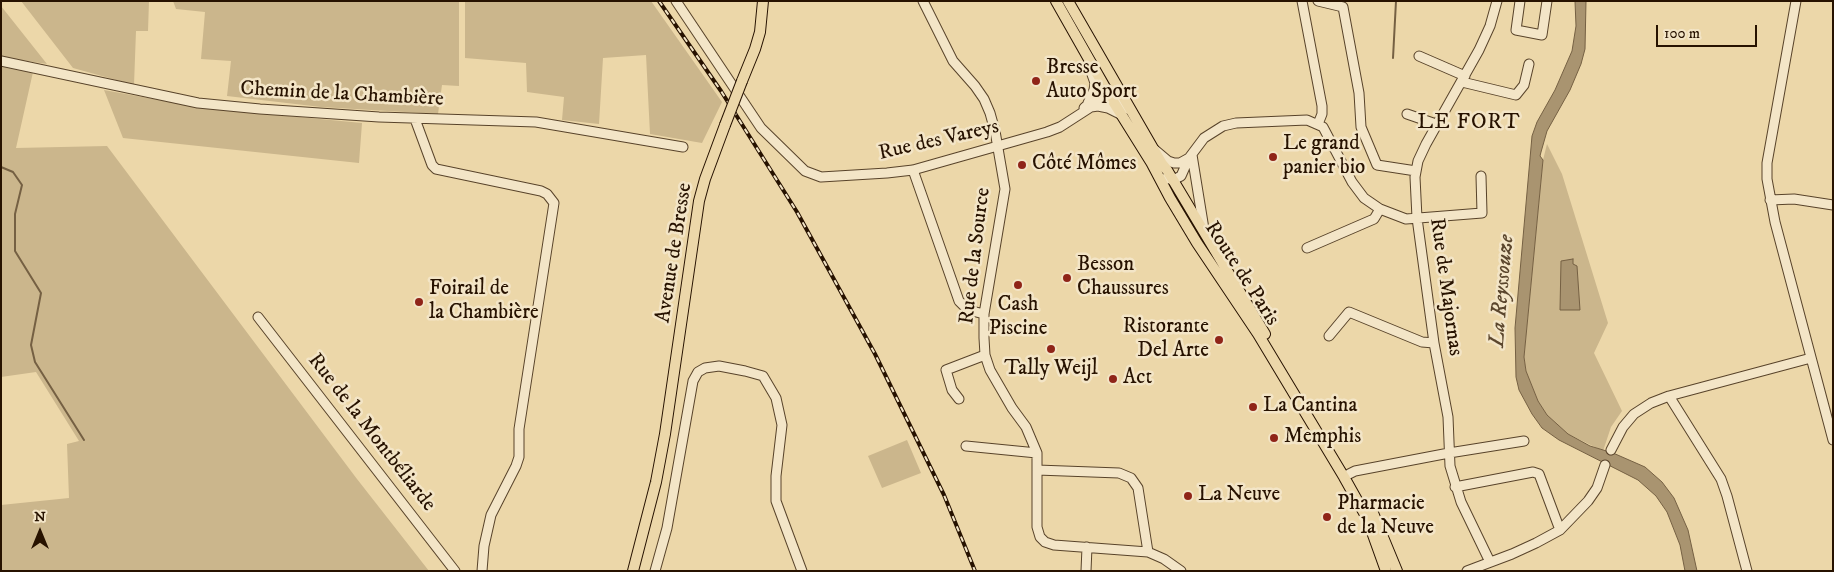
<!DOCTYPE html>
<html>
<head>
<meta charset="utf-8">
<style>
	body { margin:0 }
	#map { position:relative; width:1834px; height:572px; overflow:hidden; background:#ecd7a9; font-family:"IM FELL DW Pica",serif }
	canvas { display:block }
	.frame { position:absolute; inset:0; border:2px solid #271200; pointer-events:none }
	.north { position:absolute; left:15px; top:507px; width:50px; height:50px; -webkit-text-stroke:4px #f3e5c7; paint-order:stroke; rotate:0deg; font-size:14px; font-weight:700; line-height:20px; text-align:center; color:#271200 }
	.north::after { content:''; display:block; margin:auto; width:18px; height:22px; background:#271200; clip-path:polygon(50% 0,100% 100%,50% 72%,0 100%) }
	.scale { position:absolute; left:1656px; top:25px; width:101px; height:22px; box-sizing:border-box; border:2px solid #271200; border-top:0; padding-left:6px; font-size:15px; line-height:18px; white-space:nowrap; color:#271200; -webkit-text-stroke:4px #f3e5c7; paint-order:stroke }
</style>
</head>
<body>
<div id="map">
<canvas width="1834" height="572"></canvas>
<div class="frame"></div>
<div class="north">N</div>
<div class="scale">100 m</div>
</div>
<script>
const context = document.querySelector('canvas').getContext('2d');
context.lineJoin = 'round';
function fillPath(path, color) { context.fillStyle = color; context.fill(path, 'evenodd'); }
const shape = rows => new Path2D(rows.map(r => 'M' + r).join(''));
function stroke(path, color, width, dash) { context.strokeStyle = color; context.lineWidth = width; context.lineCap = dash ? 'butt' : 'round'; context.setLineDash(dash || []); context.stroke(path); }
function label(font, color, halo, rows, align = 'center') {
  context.font = font + ' "IM FELL DW Pica",serif'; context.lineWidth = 5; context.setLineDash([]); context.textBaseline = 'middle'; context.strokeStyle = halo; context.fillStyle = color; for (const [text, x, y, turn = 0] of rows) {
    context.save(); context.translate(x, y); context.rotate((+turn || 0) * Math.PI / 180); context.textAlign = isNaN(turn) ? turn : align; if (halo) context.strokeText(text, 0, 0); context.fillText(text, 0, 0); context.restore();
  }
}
fillPath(shape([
	[21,1,149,1,148,31,136,31,134,85,73,68],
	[173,1,459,1,459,86,442,85,438,114,321,107,227,96,231,61,201,59,205,12,176,9],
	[465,1,651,1,722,102,702,143,650,134,646,55,603,58,599,124,562,120,564,97,527,92,526,63,465,58],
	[1,6,47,64,1,57],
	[1,66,33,72,16,148,107,146,357,479,429,571,1,571,1,505,69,498,67,444,79,441,36,372,1,377],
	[104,90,170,102,247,112,362,123,359,163,123,138],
	[1547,144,1562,174,1608,323,1594,353,1622,411,1611,427,1603,451,1568,434,1547,415,1538,401,1526,371,1524,357,1543,160],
	[907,440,921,473,882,488,868,456]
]), '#cbb68c');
const water = shape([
	[1575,1,1586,1,1585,49,1581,64,1570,90,1547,131,1541,152,1540,156,1543,160,1524,357,1526,371,1538,401,1547,415,1568,434,1590,446,1613,453,1645,467,1662,482,1674,498,1688,530,1697,571,1685,571,1680,545,1667,512,1656,496,1638,480,1559,440,1542,428,1532,414,1519,390,1516,377,1515,328,1532,136,1537,122,1555,90,1572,51,1576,26,1575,1],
	[1573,259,1573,264,1577,266,1580,310,1560,310,1561,261,1573,259]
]);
fillPath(water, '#a99470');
stroke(water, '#756043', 1);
stroke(shape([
	[1393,58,1396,1],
	[1,167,13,172,22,185,15,214,15,251,41,293,31,345,35,362,84,440]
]), '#756043', 2);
const minor = shape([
	[676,1,761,128,805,171,821,177,887,173,913,170,1047,132,1060,127,1091,107,1098,106,1108,108,1122,115],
	[923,1,953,61,975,86,984,99,990,113,995,131,1005,189,984,314,984,338,985,355,990,370,1012,408,1026,427,1037,453,1037,527,1040,537,1045,542,1054,545,1148,552,1164,559,1181,571],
	[1302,1,1322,106,1322,114,1318,124],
	[1318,1,1343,7,1359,93,1361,127,1377,165,1416,171],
	[1520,1,1516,30,1542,35,1547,1],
	[1796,1,1767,163,1767,179,1775,222,1833,440],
	[1419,56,1465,76],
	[1,61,198,103,260,109,379,117,536,122,683,147],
	[1462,82,1516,95,1524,85,1529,64],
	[1088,103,1094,90,1095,83,1089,66],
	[1084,108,1092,101,1108,98,1121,101,1128,109],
	[1407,114,1436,124],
	[415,119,432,165,436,169,541,191,547,194,554,203,519,429,519,457,516,466,491,515,484,546,482,571],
	[1155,150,1168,161,1174,163,1180,163,1189,158,1204,138,1223,126,1236,123,1307,120,1323,127,1352,182,1364,198,1380,209,1406,219,1482,213,1481,176],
	[1192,155,1204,229],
	[913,170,959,301,968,310,984,314],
	[1166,178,1173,180,1181,176,1189,158],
	[1770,200,1794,199,1833,205],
	[1307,248,1374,219,1380,209],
	[258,317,455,571],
	[1329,336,1349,312,1422,342,1434,343],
	[1669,396,1721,479,1727,496,1747,571],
	[959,399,952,390,946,370,985,355],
	[966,446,1037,453],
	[1611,450,1623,427,1634,414,1651,403,1669,396,1811,358],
	[1037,470,1119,473,1131,478,1138,488,1148,552],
	[1349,474,1355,471,1449,453,1524,441],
	[1455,487,1533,472,1539,474,1560,530],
	[1490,562,1461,502,1450,466,1448,417,1434,343,1417,218,1415,177,1418,161,1426,144,1479,50,1490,26,1497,1],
	[655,571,667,528,693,381,698,372,705,368,719,366,745,371,763,376,776,398,782,425,776,476,776,501,802,571],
	[1086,571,1087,547],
	[1467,571,1512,554,1536,543,1560,530,1588,501,1597,488,1605,465]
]);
const major = shape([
	[1056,1,1111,98,1151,162,1170,198,1197,243,1258,334,1344,477,1367,518,1386,571],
	[1068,1,1162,164,1167,170,1265,334],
	[742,81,755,49,760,32,763,1],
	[1373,513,1397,571],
	[633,571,656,482,665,434,699,201,705,179,725,125]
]);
stroke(minor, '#58432a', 11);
stroke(major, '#271200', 12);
stroke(minor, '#f3e5c7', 9);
stroke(major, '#ecd7a9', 10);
const rail = shape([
	[659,1,721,91,797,212,875,354,944,495,975,571]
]);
stroke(rail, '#271200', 4);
stroke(rail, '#f3e5c7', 2, [5.5]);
const majorBridge = shape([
	[725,125,742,81]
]);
stroke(majorBridge, '#271200', 12, []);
stroke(majorBridge, '#ecd7a9', 10);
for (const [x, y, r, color] of [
	[1036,81,5,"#8f2418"],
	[1273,157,5,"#8f2418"],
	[1022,165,5,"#8f2418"],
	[1067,278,5,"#8f2418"],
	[1018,285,5,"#8f2418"],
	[419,302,5,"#8f2418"],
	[1219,340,5,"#8f2418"],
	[1051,349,5,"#8f2418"],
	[1113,379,5,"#8f2418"],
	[1253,407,5,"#8f2418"],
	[1274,438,5,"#8f2418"],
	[1188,496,5,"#8f2418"],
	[1327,517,5,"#8f2418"]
]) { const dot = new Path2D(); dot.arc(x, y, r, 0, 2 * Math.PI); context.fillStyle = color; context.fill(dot); stroke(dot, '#f3e5c7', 2); }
label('21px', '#271200', '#f3e5c7', [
	["Bresse",1046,69],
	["Auto Sport",1046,93],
	["Le grand",1283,145],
	["panier bio",1283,169],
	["Côté Mômes",1032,165],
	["Besson",1077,266],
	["Chaussures",1077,290],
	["Foirail de",429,290],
	["la Chambière",429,314],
	["Cash",1018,306,"center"],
	["Piscine",1018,330,"center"],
	["Ristorante",1209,328,"right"],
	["Del Arte",1209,352,"right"],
	["Tally Weijl",1051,370,"center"],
	["Act",1123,379],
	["La Cantina",1263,407],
	["Memphis",1284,438],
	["La Neuve",1198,496],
	["Pharmacie",1337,505],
	["de la Neuve",1337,529]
], 'left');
label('21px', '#271200', '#f3e5c7', [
	["Chemin de la Chambière",342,95,3],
	["Rue des Vareys",939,141,-13],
	["Avenue de Bresse",675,253,-81],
	["Rue de la Source",976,256,-83],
	["Route de Paris",1241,274,57],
	["Rue de Majornas",1445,287,82],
	["Rue de la Montbéliarde",371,433,52]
]);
context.letterSpacing = '1px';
label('22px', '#271200', '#f3e5c7', [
	["LE FORT",1469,123]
]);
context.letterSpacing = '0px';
label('italic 22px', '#5b462d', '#f3e5c7', [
	["La Reyssouze",1503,291,-85]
]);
</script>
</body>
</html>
